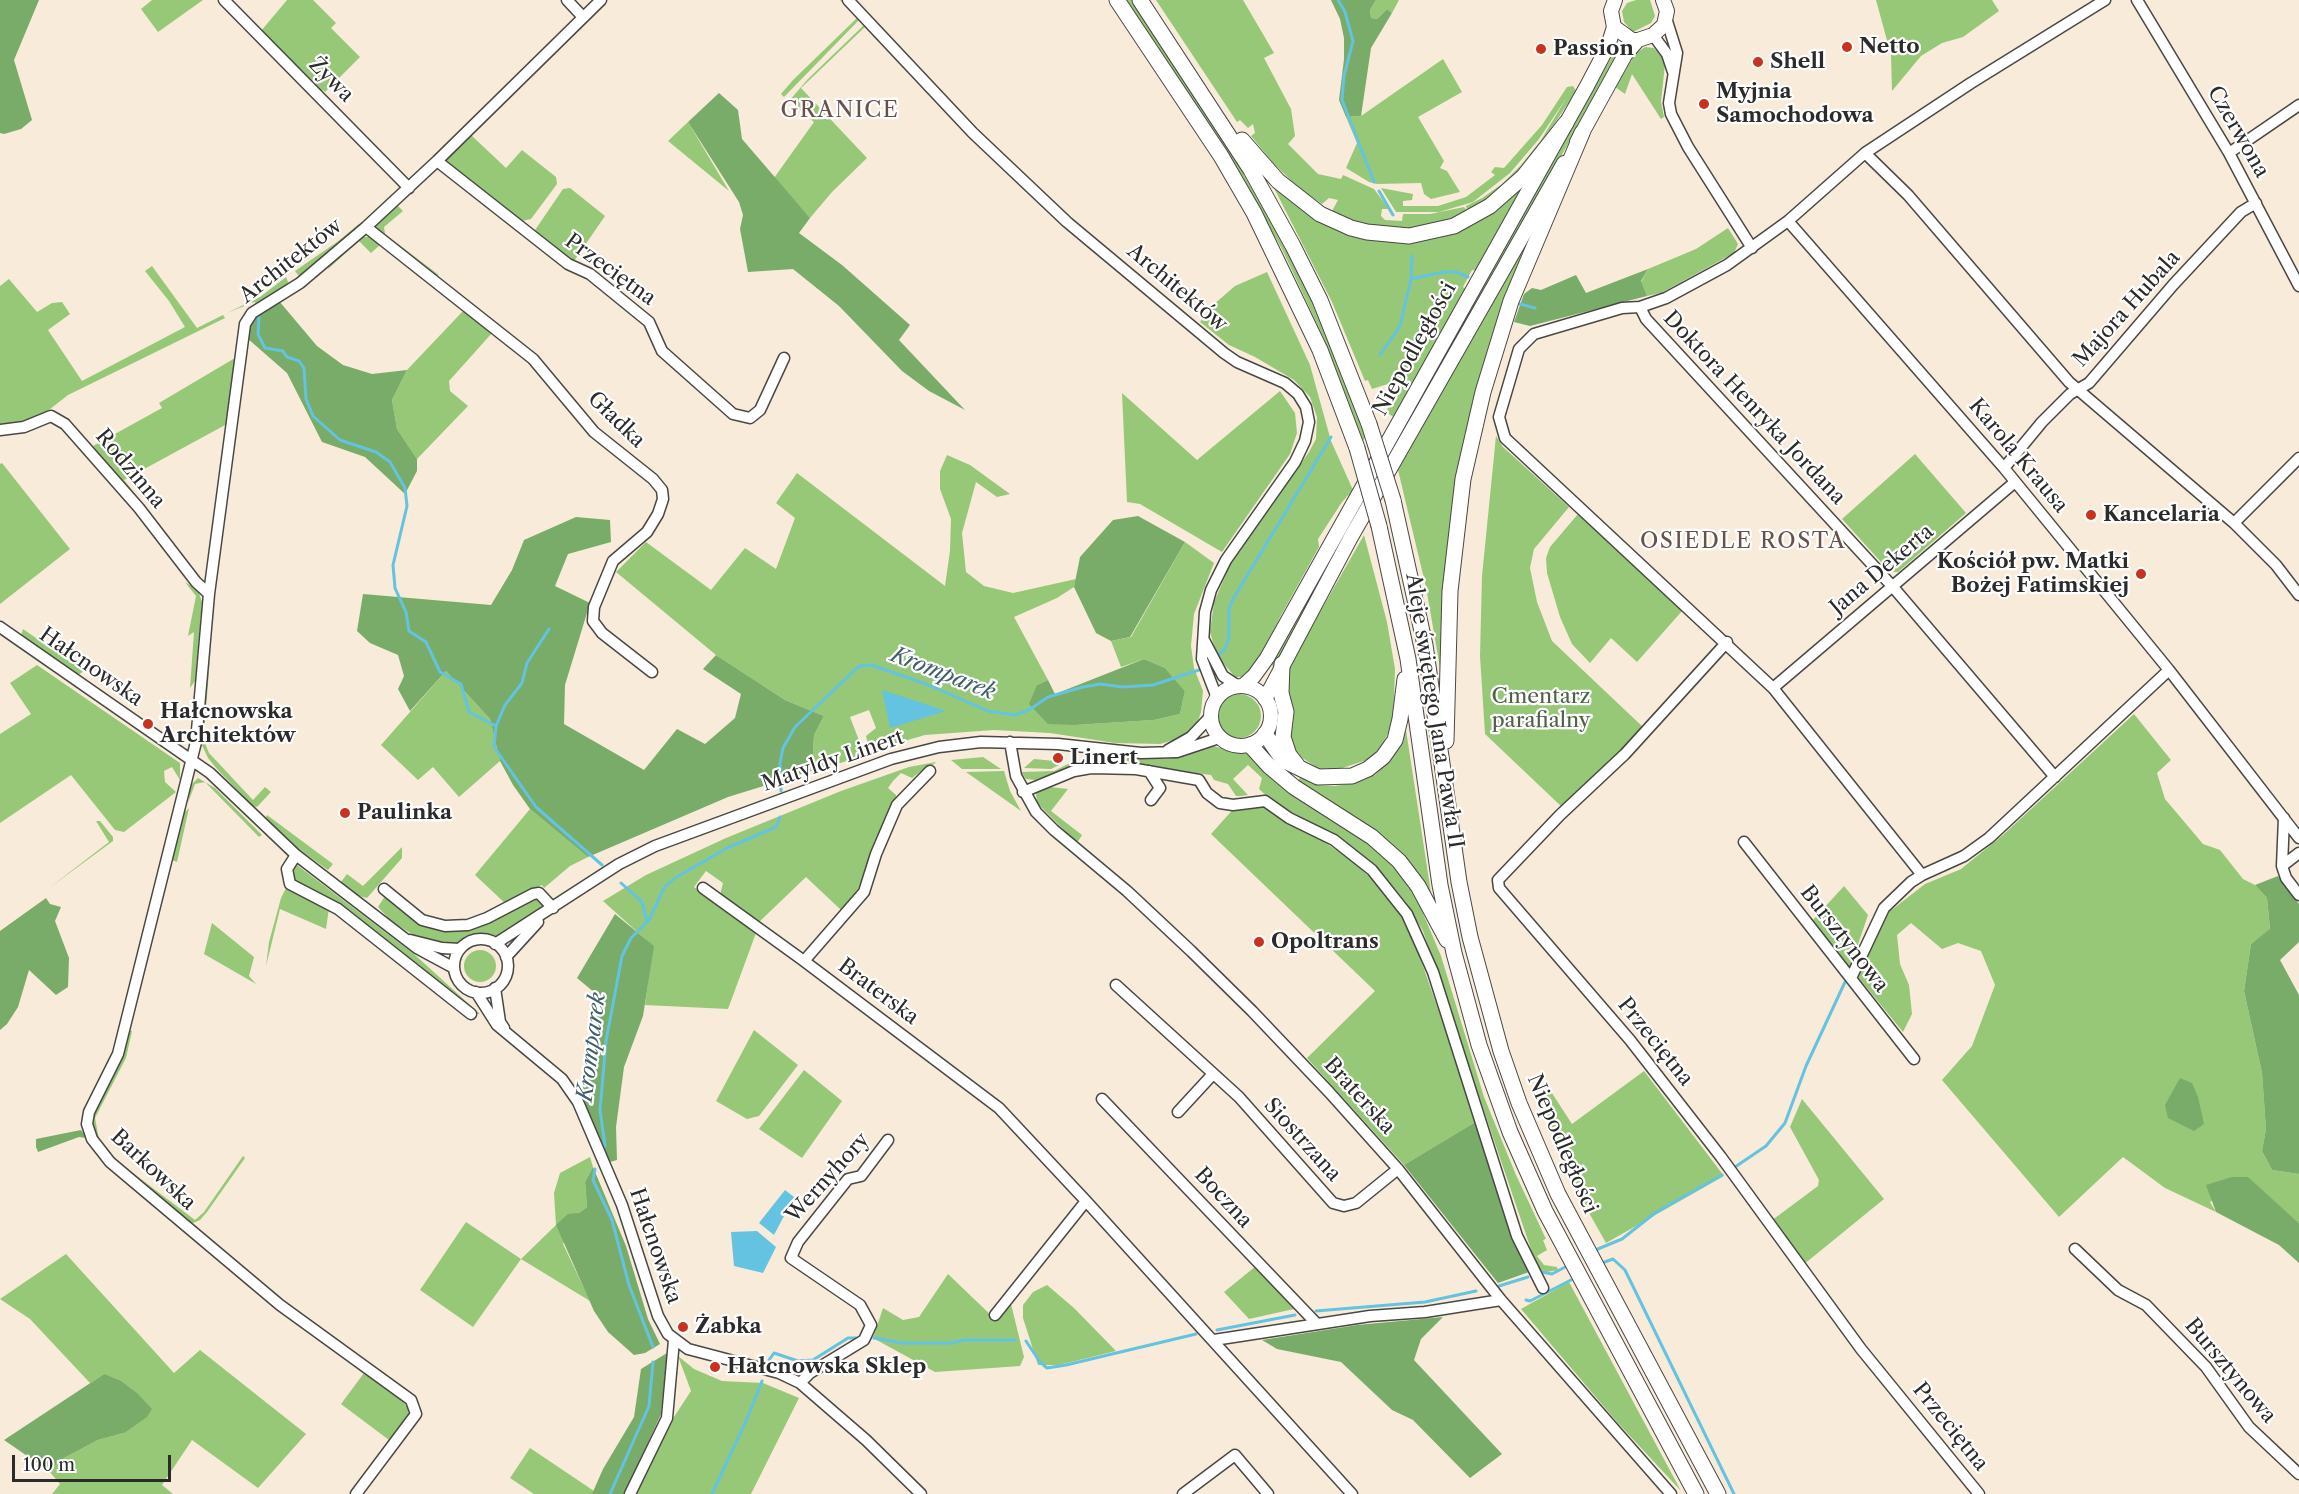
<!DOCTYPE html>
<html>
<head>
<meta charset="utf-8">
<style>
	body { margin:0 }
	#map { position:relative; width:2299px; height:1494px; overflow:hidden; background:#f8ebd9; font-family:"Libre Caslon Text",serif }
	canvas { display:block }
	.scale { position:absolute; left:12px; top:1455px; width:159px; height:27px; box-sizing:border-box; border:3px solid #2b2b2b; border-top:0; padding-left:8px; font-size:18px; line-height:21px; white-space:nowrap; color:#2b2b2b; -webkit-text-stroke:4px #fff; paint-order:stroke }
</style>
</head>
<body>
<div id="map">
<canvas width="2299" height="1494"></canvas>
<div class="scale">100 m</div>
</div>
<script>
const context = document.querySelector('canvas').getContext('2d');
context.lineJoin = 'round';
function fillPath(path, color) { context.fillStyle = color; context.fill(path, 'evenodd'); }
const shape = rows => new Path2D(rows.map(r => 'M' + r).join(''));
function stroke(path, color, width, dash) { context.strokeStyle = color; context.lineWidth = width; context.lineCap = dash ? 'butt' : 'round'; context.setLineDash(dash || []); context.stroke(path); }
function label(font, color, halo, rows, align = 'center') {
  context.font = font + ' "Libre Caslon Text",serif'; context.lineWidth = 4.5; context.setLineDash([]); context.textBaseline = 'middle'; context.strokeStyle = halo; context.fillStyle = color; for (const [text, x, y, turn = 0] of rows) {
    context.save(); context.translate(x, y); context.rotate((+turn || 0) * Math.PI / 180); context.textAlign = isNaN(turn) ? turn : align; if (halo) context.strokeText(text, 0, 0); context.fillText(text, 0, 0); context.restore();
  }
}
fillPath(shape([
	[152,0,203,0,158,32,141,9],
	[287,0,313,0,336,23,331,28,360,57,325,92,323,90,319,93,261,31],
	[840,0,843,0,859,20,784,97,781,94,793,80,857,18],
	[1126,0,1132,0,1215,125,1292,258,1321,319,1366,436,1363,441,1326,343,1282,249,1261,212],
	[1156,0,1243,0,1274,53,1264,58,1291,109,1295,136,1288,144,1318,174,1341,179,1343,175,1374,189,1389,209,1382,209,1381,216,1385,220,1402,221,1403,214,1430,214,1464,207,1467,211,1466,206,1482,198,1502,184,1521,165,1541,140,1567,97,1539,139,1510,173,1473,202,1439,212,1396,212,1381,188,1413,194,1412,200,1403,201,1403,206,1438,206,1466,197,1495,175,1491,172,1495,167,1504,168,1519,151,1542,125,1567,87,1573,86,1576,91,1530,161,1508,185,1484,204,1464,215,1430,227,1398,230,1369,227,1336,216,1337,213,1332,211,1338,200,1329,198,1322,204,1299,188,1274,164,1251,136,1255,133,1253,124,1248,128,1240,120,1237,122],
	[1376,0,1399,0,1392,13,1387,9,1377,19,1371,18,1370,10],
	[1636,0,1650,0,1655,16,1651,23,1633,32,1624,22,1622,11,1627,3],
	[1876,0,1992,0,1999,11,1963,37,1942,43,1921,56,1892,91,1891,55],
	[865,24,904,64,903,68,865,27,801,88,867,158,832,192,810,218,774,178,814,122,789,101,808,79],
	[1645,47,1654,48,1661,55,1665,64,1661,102,1664,117,1661,119,1632,74,1625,94,1615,87,1635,54],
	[1614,53,1618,55,1608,73,1273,667,1271,663,1353,514],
	[1443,59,1462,92,1418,117,1444,161,1440,168,1447,171,1460,192,1431,199,1424,194,1421,183,1377,184,1369,182,1346,168,1357,143,1346,117,1361,116],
	[688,122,729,191,668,141],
	[470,134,506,168,522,150,556,177,557,184,531,219,522,221,445,163,449,154],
	[1526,182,1478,271,1472,270,1463,287,1467,290,1395,418,1386,412,1394,395,1391,383,1372,389,1368,380,1365,381,1332,302,1274,188,1276,186,1295,203,1407,241],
	[570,188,605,216,572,264,533,233,563,189],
	[397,205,403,211,384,227,385,234,439,275,433,276,375,229,375,225],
	[359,224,360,228,300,276,298,275,295,271,337,242],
	[1534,228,1483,371,1443,685,1426,587,1398,470],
	[1728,228,1738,244,1734,253,1661,293,1647,296,1641,282,1648,269,1696,249],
	[361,237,369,237,380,245,371,253,359,241,328,269,330,264],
	[152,266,197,328,223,315,225,318,68,395,45,413,26,423,0,427,0,286,9,279,37,312,52,303,62,302,70,314,48,330,82,381,185,327,169,301,145,271],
	[1267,272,1310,365,1331,441,1353,490,1342,502,1318,539,1319,547,1279,619,1264,652,1250,672,1243,677,1235,677,1217,656,1210,632,1214,602,1231,563,1309,452,1316,439,1317,417,1310,397,1294,380,1255,357,1229,345,1200,322,1213,305,1235,286],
	[286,277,290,287,260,305,254,302,227,313,260,297],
	[463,311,492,333,449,381,450,391,468,406,417,459,397,429,392,400,407,370],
	[235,358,227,424,124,480,140,500,136,501,93,446,162,408,159,403],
	[1280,391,1295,413,1297,433,1290,454,1222,552,1140,504,1127,502,1122,393,1197,460],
	[1496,436,1503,447,1569,507,1534,549,1530,568,1537,602,1552,641,1644,728,1563,808,1485,734,1480,656,1482,576],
	[1915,454,1966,513,1898,572,1890,572,1842,519],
	[947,455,970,465,1010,494,997,497,976,482,962,533,966,572,984,586,1013,593,1076,579,1074,587,1057,598,1014,617,1048,680,1037,685,1075,725,1154,720,1180,714,1185,691,1165,668,1144,659,1121,667,1111,641,1131,637,1185,542,1214,563,1194,614,1191,646,1194,668,1203,691,1201,712,1196,727,1174,740,1160,744,1115,743,1050,733,994,730,925,735,870,751,866,736,876,728,869,710,850,717,865,756,812,771,814,735,824,716,785,700,716,655,616,572,646,542,711,590,745,548,776,569,795,518,776,503,797,473,945,586,950,551,951,519,940,489,940,471],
	[2,463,70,549,0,604,0,464],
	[1578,514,1682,611,1637,662,1611,638,1590,663,1572,644,1560,617,1547,573,1546,558,1550,547],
	[1364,535,1387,622,1395,669,1393,724,1380,748,1367,760,1339,769,1319,769,1295,753,1290,741,1288,668],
	[185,582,198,590,202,602,195,681,190,688,194,632,188,636,196,596],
	[23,629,84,671,78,675,57,660,21,635],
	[211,645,204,735,206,746,209,753,253,800,265,787,271,792,257,807,253,806,217,769,208,758,201,743],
	[37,665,180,763,180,780,172,767,164,771,165,782,176,792,124,832,115,830,71,775,0,823,0,734,31,714,10,683],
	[446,671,490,719,500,761,459,797,433,767,418,780,381,745],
	'1217 716a22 22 0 1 1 44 0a22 22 0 1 1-44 0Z',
	[2134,714,2171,760,2157,773,2165,799,2203,844,2220,850,2243,879,2255,885,2267,898,2270,930,2251,944,2244,991,2262,1073,2266,1129,2262,1151,2272,1170,2299,1174,2299,1223,2247,1177,2210,1202,2216,1212,2165,1188,2123,1157,2059,1217,1942,1080,1972,1046,1995,985,1981,951,1958,943,1942,949,1911,923,1897,935,1900,964,1909,985,1912,1014,1903,1032,1858,977,1889,912,1925,884,1961,869,2003,835],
	[2198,1097,2193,1130,2175,1120],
	[1406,730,1431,893,1415,869,1298,782,1300,777,1318,785,1335,786,1354,783,1375,775,1393,757],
	[1212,746,1249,754,1369,843,1396,868,1414,892,1441,956,1484,1097,1516,1175,1546,1239,1543,1240,1547,1250,1537,1256,1544,1265,1557,1267,1558,1270,1547,1272,1541,1270,1536,1264,1423,931,1406,902,1375,865,1328,832,1273,802,1259,789,1262,778,1248,765,1233,779,1248,795,1241,796,1236,796,1228,784,1214,780,1211,775,1195,773,1191,777,1175,774,1171,770,1124,764,1078,765,1035,780,1026,779,1021,772,1054,771,1074,761,1103,757,1165,759,1180,757],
	[983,757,1001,769,962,769,951,760],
	[1034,759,1055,761,1054,764,1061,764,1051,769,1024,768],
	[936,762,929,769,926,767,912,778,901,773,893,781,888,788,896,795,896,802,883,823,858,889,841,910,806,877,758,923,720,895,723,883,706,871,694,887,756,933,728,1009,645,1005,653,946,603,901,646,875,726,838,841,791,909,767],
	[1004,771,1010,791,1021,811,966,772],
	[198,778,215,788,262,835,259,837,205,782,195,784,188,803,191,785],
	[1050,787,1068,789,1051,811,1082,835,1077,843,1037,803,1036,793],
	[1265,801,1355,863,1381,888,1402,916,1417,949,1477,1121,1404,1165,1307,1058,1375,991,1211,834,1237,805],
	[189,808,177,862,172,860,184,813],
	[530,809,588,857,570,866,544,888,542,885,535,888,508,906,475,875],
	[267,815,333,864,328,870,290,843,265,819],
	[96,821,100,821,113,837,113,841,49,888,109,842],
	[402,847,402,858,367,898,359,896,341,882,347,874,363,886],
	[297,865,415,955,480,1014,473,1014,294,882,292,869],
	[1844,886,1868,915,1850,968,1813,920],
	[286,888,329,908,326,929,280,909,266,966,269,942,281,898],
	[385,896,445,929,537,897,542,905,541,909,499,937,478,935,452,945,415,936,391,921,378,907],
	[212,923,254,957,249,976,256,984,204,954],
	'464 966a16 16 0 1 1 32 0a16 16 0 1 1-32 0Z',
	[129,1030,132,1031,126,1058,95,1118,99,1139,115,1158,113,1160,97,1140,92,1123,95,1108],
	[754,1030,798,1065,759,1116,747,1119,716,1101],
	[804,1070,842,1101,802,1158,759,1129],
	[1644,1071,1724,1176,1606,1243,1588,1211,1537,1093,1548,1087,1572,1124],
	[1802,1099,1884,1199,1803,1265,1771,1221,1818,1186,1819,1180,1790,1127],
	[243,1156,245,1158,207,1212,200,1220,191,1224,123,1170,125,1167,195,1220,204,1212],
	[590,1157,593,1167,585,1182,587,1207,579,1213,563,1244,590,1301,521,1259,473,1327,420,1290,466,1222,521,1259,556,1225,554,1193,560,1173],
	[66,1254,174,1373,200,1350,306,1434,258,1488,192,1440,162,1485,173,1494,52,1494,60,1484,49,1471,64,1458,98,1440,124,1433,104,1374,90,1383,30,1319,0,1299],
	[1256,1266,1294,1309,1249,1319,1224,1292],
	[948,1274,996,1320,1011,1304,1024,1357,1020,1366,935,1372,873,1338,883,1308,903,1320,919,1317],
	[1569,1282,1681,1491,1617,1422,1521,1309],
	[1047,1285,1074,1308,1116,1351,1059,1365,1038,1365,1023,1318,1023,1305,1033,1292],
	[678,1356,694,1369,722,1381,763,1383,799,1398,751,1494,635,1494,672,1420,691,1391],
	[364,1373,401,1399,408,1408,409,1415,389,1440,341,1404],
	[530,1448,594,1491,592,1494,534,1494,510,1478]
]), '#96c878');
fillPath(shape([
	[0,0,39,0,14,60,32,120,21,129,4,134,0,133],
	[1331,0,1376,0,1370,10,1371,18,1377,19,1387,9,1392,13,1371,48,1361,116,1346,117,1339,100,1344,59,1344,38,1340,19],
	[719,93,738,110,742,139,810,218,799,233,842,265,910,325,899,340,965,410,929,391,902,371,839,306,793,269,748,272,740,229,743,215,739,202,688,122],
	[1648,269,1641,281,1647,296,1530,326,1514,322,1524,294,1532,288,1541,290,1576,275,1586,293],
	[279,301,317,346,343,365,372,374,407,370,392,400,397,429,417,459,417,471,405,494,365,457,322,442,287,373,247,338,253,319],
	[1138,516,1185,542,1130,637,1111,641,1096,633,1074,587,1080,557,1113,520],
	[576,517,610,520,611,542,568,554,555,586,590,603,565,685,564,724,644,770,677,729,705,744,735,718,741,694,703,669,716,655,785,700,824,716,814,735,812,771,728,797,588,857,530,809,513,785,500,761,490,719,446,671,410,711,398,689,404,676,398,655,370,643,357,631,363,594,491,605,512,570,524,540],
	[1144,659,1165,668,1185,691,1180,714,1154,720,1075,725,1048,724,1029,704,1037,685,1048,680,1055,694],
	[2278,876,2299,904,2299,942,2280,960,2299,995,2299,1174,2272,1170,2262,1151,2266,1129,2262,1073,2244,991,2251,944,2270,929,2267,898,2255,885],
	[46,898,50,904,61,907,55,921,69,958,68,987,56,995,29,970,18,1007,7,1024,0,1030,0,931],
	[615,914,654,946,643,1016,624,1067,616,1127,617,1160,610,1162,580,1095,592,1052,596,1019,595,993,577,978],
	[2180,1078,2192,1083,2198,1097,2204,1124,2194,1131,2168,1118,2165,1105],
	[1477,1121,1512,1233,1529,1272,1498,1283,1404,1165],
	[81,1130,87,1138,79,1137,38,1152,36,1147,36,1139],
	[593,1167,626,1246,648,1319,660,1344,645,1353,634,1355,608,1332,594,1311,556,1225,568,1214,579,1213,587,1207,585,1182],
	[2232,1177,2248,1177,2299,1223,2299,1263,2279,1245,2216,1212,2206,1185],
	[1443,1317,1421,1339,1414,1360,1502,1454,1470,1478,1413,1420,1392,1410,1341,1362,1277,1349,1262,1340,1357,1325],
	[667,1353,661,1414,625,1494,592,1494,603,1469,634,1417,641,1369],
	[104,1374,121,1381,138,1394,152,1409,147,1417,124,1433,98,1440,64,1458,49,1471,4,1440]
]), '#78ac68');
fillPath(shape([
	[882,690,913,700,946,711,890,728],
	[785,1190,794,1197,774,1235,759,1223],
	[757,1231,776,1247,763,1273,734,1266,731,1232]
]), '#63c3e1');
stroke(shape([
	[1338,0,1345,12,1353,41,1344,76,1342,100,1374,182],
	[1379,191,1393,215],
	[1411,279,1444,272,1456,272,1468,277],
	[1520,304,1535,308],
	[259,317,258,334,265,348,283,351,287,357,299,361,304,368,306,399,313,416,340,440,376,452,390,462,405,488,407,506,393,565,395,588,406,612,409,631,426,642,440,672,461,684,469,712,496,726,494,747,536,807,602,865],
	[1380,355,1400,326,1411,279,1412,256],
	[1217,656,1225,649,1229,637,1229,609,1233,599,1331,437],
	[496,726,505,705,522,683,527,663,549,629],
	[781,791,780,763,783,748,795,727,859,666,872,665,931,686,988,711,1015,715,1029,710,1048,697,1083,687,1100,684,1123,687,1153,685,1199,670],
	[621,883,642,902,647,921],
	[605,1146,600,1110,606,1041,622,956,631,938,649,920,664,888,675,878,727,848,776,827,780,817],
	[1735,1167,1766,1146,1785,1123,1806,1066,1845,982],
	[595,1169,593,1180,612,1220,629,1285,653,1347],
	[1593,1251,1622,1239,1655,1213,1722,1175],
	[1602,1263,1613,1259,1625,1270,1734,1494],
	[1542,1272,1552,1274,1569,1265],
	[1499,1286,1528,1277],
	[1526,1300,1530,1301,1575,1278],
	[1316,1311,1425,1302,1476,1291],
	[1217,1330,1295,1315],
	[874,1338,902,1343,952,1343,964,1340,1015,1340],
	[1026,1341,1040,1362,1047,1368,1066,1365,1196,1334],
	[769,1360,774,1353,798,1361,813,1360,848,1338,856,1338],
	[610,1494,649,1406,653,1362],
	[712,1494,747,1419,762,1381]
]), '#63c3e1', 3);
const minor = shape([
	[224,0,409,188],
	[567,0,583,17],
	[848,0,973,133,1067,222,1224,353,1237,362,1285,383,1298,394,1306,407,1309,422,1305,441,1295,462,1226,560,1211,590,1205,612,1202,659,1217,698],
	[2105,0,1971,83,1865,153,1788,221,1727,265,1666,298,1640,307,1622,308,1534,334,1519,349,1499,417,1505,438,1773,688,1922,875,1964,856,1989,838,2169,670],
	[2137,0,2229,153,2299,286],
	[1666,18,1677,53,1669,103,1671,114,1688,147,1752,248],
	[1653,35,1667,54,1673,72],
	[1865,153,1908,195,2069,382,2234,523,2276,565,2299,595],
	[2229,153,2299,105],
	[437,161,568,264,590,274,649,322,662,351,733,414,750,418,760,410,784,358],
	[1788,221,2004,468,2169,670,2299,838],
	[366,227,533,359,594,432,653,479,662,490,663,499,658,514,647,532,613,561,594,607,593,621,602,633,652,672],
	[1640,307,1646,319,1893,587,2055,777],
	[0,430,24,427,51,416,65,424,139,508,196,582,209,594],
	[2004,468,2042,422,2070,394,2089,383,2173,285,2241,212,2256,203],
	[2234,523,2299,458],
	[0,627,210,773,296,855,417,948,454,968],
	[1204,640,1223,676,1238,686],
	[1727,642,1625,754,1560,815,1498,880,1499,888,1630,1040,1721,1157,1861,1349,1979,1494],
	[1773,688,2015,482],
	[1010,742,1016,776,1036,812,1054,830,1127,891,1191,951,1252,1011,1329,1092,1398,1169,1501,1300,1671,1494],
	[1168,750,1191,737,1210,717],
	[930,771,897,805,876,854,864,892,804,961,999,1108,1086,1201,1352,1494],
	[1149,771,1160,788,1151,800],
	[1023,792,1074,771,1091,768,1136,769,1199,780,1207,793,1220,803,1233,805,1265,801,1289,818,1334,840,1372,870,1407,914,1433,972,1517,1236,1543,1288],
	[2284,818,2282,866,2286,878,2299,895],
	[1744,842,1914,1059],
	[296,855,287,869,290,884,338,909,471,1014],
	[2282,866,2299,853],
	[703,888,804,961],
	[384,889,422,920,445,926,468,925,487,918,533,894,539,893,553,908],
	'454 966a27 27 0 1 1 54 0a27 27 0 1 1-54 0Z',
	[410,940,442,948,460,949],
	[495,944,619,864,655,846,891,759,939,747,981,742,1058,744,1141,753,1177,752,1219,738],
	[506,957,538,922],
	[1851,978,1884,908,1911,882,1922,875],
	[1116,985,1239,1097,1333,1203,1344,1206,1356,1203,1398,1169],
	[495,988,500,1022,504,1028],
	[476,992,497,1025,562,1079,578,1102,622,1205,658,1316,668,1334,688,1349,779,1373,800,1383,866,1440,921,1494],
	[1102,1099,1317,1324],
	[1178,1112,1213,1074],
	[2075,1249,2118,1290,2146,1305,2206,1367,2249,1427,2299,1474],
	[995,1315,1086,1201],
	[1214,1340,1370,1316,1425,1312,1501,1300],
	[800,1383,810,1373,864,1340,871,1325,860,1305,791,1258,798,1242,848,1179,861,1176,888,1140],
	[356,1494,416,1414,411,1400,280,1305,110,1162,92,1139,87,1124,89,1112,118,1054,196,742,209,594,245,324,252,313,300,283,366,227,437,161,601,0],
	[630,1494,667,1418,674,1340],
	[1183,1494,1235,1455,1268,1494]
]);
const major = shape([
	[1615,0,1611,11,1614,27,1632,40,1638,40,1653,35,1664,25,1667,11,1663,0],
	[1577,142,1625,55,1638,40],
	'1211 716a30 30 0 1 1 60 0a30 30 0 1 1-60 0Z',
	[1243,686,1254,676,1267,658,1587,86,1608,46,1614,27],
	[1265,699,1351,537,1564,163]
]);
const highway = shape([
	[1117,0,1221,156,1254,213,1320,350,1357,448],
	[1140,0,1251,170,1293,246,1320,300,1369,424],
	[1242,140,1278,181,1320,214,1351,228,1367,232,1409,236,1454,226,1490,206,1524,176,1566,123],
	[1393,500,1425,645,1459,882,1470,937,1501,1051,1519,1103,1558,1194,1718,1494],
	[1379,526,1408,659,1440,885,1454,953,1479,1045,1510,1132,1545,1211,1696,1494],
	[1282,664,1281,693,1286,712,1283,737,1289,755,1297,765],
	[1265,734,1283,760,1318,777,1352,776,1368,769,1383,757,1395,740,1400,719,1405,679],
	[1446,741,1450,591,1463,479,1483,392,1511,301,1582,133],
	[1250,745,1269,766,1294,787,1372,837,1399,861,1418,886,1447,940]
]);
stroke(minor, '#4a4845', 13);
stroke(major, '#4a4845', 16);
stroke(highway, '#4a4845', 17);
stroke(minor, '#fff', 10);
stroke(major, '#fff', 14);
stroke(highway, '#fff', 15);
const highwayBridge = shape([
	[1369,424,1393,500],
	[1357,448,1379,526]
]);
stroke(highwayBridge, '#4a4845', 17, []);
stroke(highwayBridge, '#fff', 15);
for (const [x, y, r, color] of [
	[1847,47,6,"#c8321e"],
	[1541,49,6,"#c8321e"],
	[1758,62,6,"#c8321e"],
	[1704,104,6,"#c8321e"],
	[2091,515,6,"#c8321e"],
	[2141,574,6,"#c8321e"],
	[148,724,6,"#c8321e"],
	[1058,758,6,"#c8321e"],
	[345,813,6,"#c8321e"],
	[1259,942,6,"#c8321e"],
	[683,1327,6,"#c8321e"],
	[715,1367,6,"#c8321e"]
]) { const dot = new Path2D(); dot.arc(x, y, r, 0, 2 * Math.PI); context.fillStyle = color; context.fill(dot); stroke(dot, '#fff', 2); }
label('bold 21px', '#2b2b2b', '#fff', [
	["Netto",1859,47],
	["Passion",1553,49],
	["Shell",1770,62],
	["Myjnia",1716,92],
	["Samochodowa",1716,116],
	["Kancelaria",2103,515],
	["Kościół pw. Matki",2129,562,"right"],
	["Bożej Fatimskiej",2129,586,"right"],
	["Hałcnowska",160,712],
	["Architektów",160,736],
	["Linert",1070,758],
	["Paulinka",357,813],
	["Opoltrans",1271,942],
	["Żabka",695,1327],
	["Hałcnowska Sklep",727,1367]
], 'left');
label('21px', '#2b2b2b', '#fff', [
	["Żywa",331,80,45],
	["Czerwona",2238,132,60],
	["Architektów",291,261,-38],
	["Przeciętna",610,270,36],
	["Architektów",1177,288,40],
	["Majora Hubala",2127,309,-48],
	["Niepodległości",1415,349,-61],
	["Doktora Henryka Jordana",1754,408,47],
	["Gładka",616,420,44],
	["Karola Krausa",2018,456,50],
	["Rodzinna",130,469,50],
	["Jana Dekerta",1882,570,-40],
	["Hałcnowska",91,667,35],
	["Aleje świętego Jana Pawła II",1434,711,81],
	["Matyldy Linert",833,761,-19],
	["Bursztynowa",1844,939,52],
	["Braterska",878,992,37],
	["Przeciętna",1655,1042,51],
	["Braterska",1359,1096,48],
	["Siostrzana",1302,1140,48],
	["Niepodległości",1562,1144,67],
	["Barkowska",153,1170,43],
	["Wernyhory",828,1178,-48],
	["Boczna",1223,1198,47],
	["Hałcnowska",655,1246,71],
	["Bursztynowa",2230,1371,50],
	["Przeciętna",1950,1427,51]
]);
label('21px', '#506246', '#fff', [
	["Cmentarz",1541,697],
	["parafialny",1541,721]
]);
context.letterSpacing = '1.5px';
label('22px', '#6b4f4a', '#fff', [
	["GRANICE",840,111],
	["OSIEDLE ROSTA",1743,542]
]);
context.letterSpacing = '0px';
label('italic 22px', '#3f606b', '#fff', [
	["Kromparek",943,674,21],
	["Kromparek",592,1047,-83]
]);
</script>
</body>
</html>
